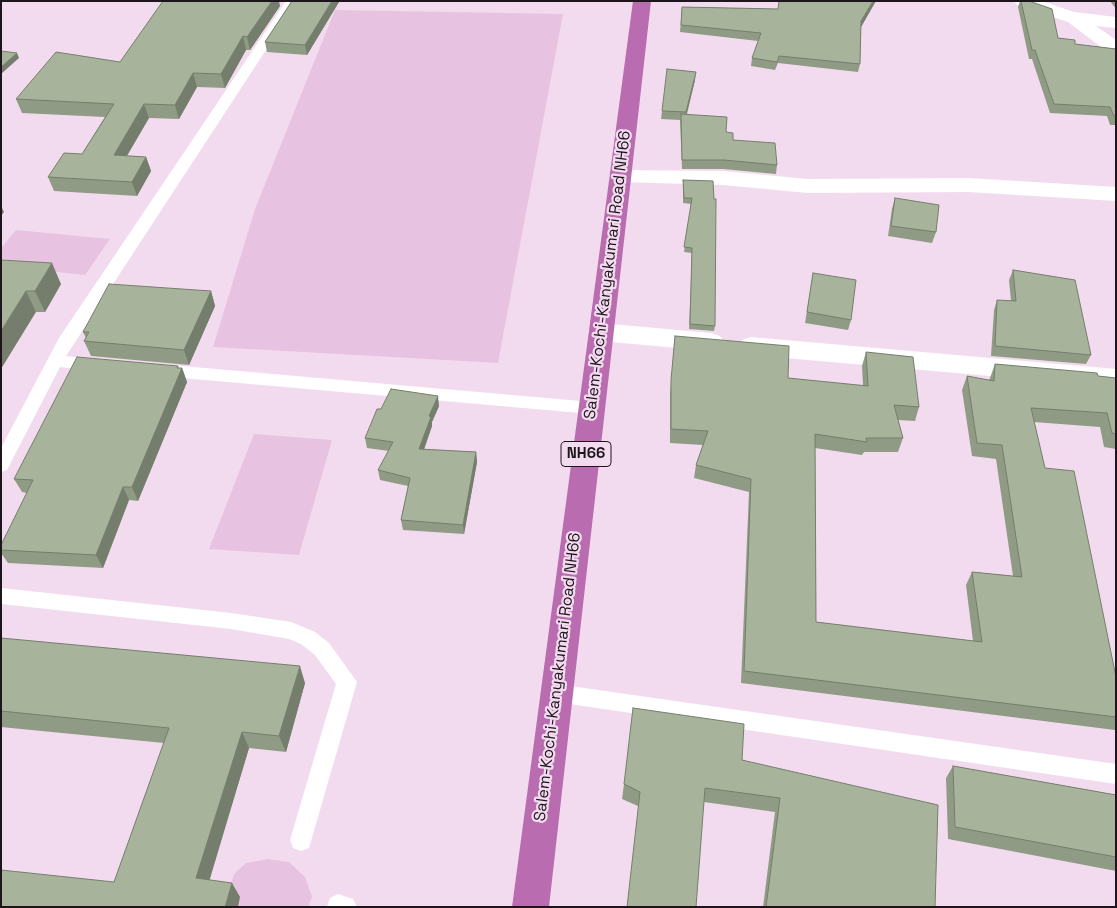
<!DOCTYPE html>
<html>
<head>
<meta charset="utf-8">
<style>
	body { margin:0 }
	#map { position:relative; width:1117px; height:908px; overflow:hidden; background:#f3dbef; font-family:"Space Grotesk",sans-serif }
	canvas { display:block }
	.frame { position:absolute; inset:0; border:2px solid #1e151c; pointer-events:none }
</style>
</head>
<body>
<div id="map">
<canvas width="1117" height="908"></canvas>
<div class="frame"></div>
</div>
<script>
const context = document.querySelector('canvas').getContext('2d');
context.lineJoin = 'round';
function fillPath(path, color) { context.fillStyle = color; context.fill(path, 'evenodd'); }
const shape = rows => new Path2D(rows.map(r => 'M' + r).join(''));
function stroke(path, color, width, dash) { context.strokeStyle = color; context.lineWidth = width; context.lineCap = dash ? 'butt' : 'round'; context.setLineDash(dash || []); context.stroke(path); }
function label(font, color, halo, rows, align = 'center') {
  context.font = font + ' "Space Grotesk",sans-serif'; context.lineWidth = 4.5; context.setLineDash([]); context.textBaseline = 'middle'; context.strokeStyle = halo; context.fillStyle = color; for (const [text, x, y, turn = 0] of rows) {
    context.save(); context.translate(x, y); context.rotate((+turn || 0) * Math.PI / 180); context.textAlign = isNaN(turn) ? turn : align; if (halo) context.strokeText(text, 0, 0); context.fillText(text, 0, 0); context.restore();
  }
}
fillPath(shape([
	[335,10,563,14,498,363,213,347,255,209],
	[16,230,110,239,85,275,1,266,1,248],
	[254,434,332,440,299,555,209,549],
	[268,859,289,862,305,877,312,897,308,907,238,907,230,887,234,874,246,863]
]), '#e8c3e1');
fillPath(shape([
	[286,1,298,1,66,356,105,361,107,365,105,369,99,371,60,367,7,470,1,472,1,448,59,338,286,1],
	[159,364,592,402,598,404,600,408,598,412,592,414,159,376,153,374,151,370,153,366,159,364],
	[1,588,231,613,291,622,315,632,329,643,357,682,309,848,301,851,293,848,290,840,336,684,315,655,301,644,289,639,231,629,1,604,1,588],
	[556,684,1116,764,1116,784,556,702,549,700,546,693,549,686,556,684],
	[338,894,353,899,357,907,327,907,330,898,338,894]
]), '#fff');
fillPath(shape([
	[1014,1,1042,1,1074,12,1116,17,1116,28,1096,26,1116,40,1116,55,1109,53,1068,22,1017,5,1014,1],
	[620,170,723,171,808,179,968,178,1116,187,1116,201,968,192,808,193,723,185,620,182,612,181,609,176,612,171,620,170],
	[600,323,711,333,720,336,724,342,720,348,711,351,600,341,591,338,588,332,591,326,600,323],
	[751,337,1116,369,1116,387,751,355,742,352,738,346,742,340,751,337]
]), '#fff');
fillPath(shape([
	[633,1,651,1,549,907,512,907,633,1]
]), '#b96caf');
fillPath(shape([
	[292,1,338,1,339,2,307,55,267,52,265,42],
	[1020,1,1029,1,1058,38,1075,44,1116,49,1116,125,1110,125,1107,116,1050,113,1032,59,1029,59,1018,7],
	[1110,1,1116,1,1116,9],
	[280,6,250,50,246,50,225,88,197,87,179,119,149,118,127,156,146,157,151,171,137,196,54,191,48,177,82,154,105,117,22,113,16,99],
	[682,7,778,9,861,26,860,64,858,72,778,63,775,70,751,66,752,58,758,41,680,32],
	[695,80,687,114,726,132,733,140,777,165,776,174,723,169,682,169,680,120,661,119,662,111],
	[683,180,713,181,715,326,714,331,689,329,692,253,684,252,691,204,683,203],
	[895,198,936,232,932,243,888,236,892,209],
	[1,260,61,284,45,312,36,312],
	[1013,270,1091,355,1086,364,991,356,994,310,997,300,1011,301,1009,280],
	[813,273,851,320,848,330,805,323],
	[211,291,215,306,189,365,91,356,84,341,86,338,83,332],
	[675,336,788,378,863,386,862,366,866,352,919,407,915,421,898,420,903,438,898,452,864,452,862,455,815,448,816,622,973,641,966,585,972,572,1013,576,996,459,972,456,962,390,967,376,989,380,990,378,995,364,1116,378,1116,449,1104,447,1100,427,1034,422,1045,468,1116,677,1116,729,1115,730,741,683,749,492,694,478,696,465,703,445,670,443,670,394],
	[178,368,182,368,187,382,138,501,129,500,103,568,8,563,1,553,1,545,27,493,22,492,14,479],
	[439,406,432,422,432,426,424,449,476,452,477,462,464,534,403,530,401,520,408,486,380,480,378,470,389,451,367,448,365,438,381,409],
	[1,638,305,683,286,752,249,748,209,880,240,897,114,882,164,743,1,727],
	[742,760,935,907,763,907,775,812,704,802,638,806,622,799,624,784],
	[953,766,1116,795,1116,871,948,839,946,778]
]), '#909b85');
fillPath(shape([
	[272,1,279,1,280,6,250,50,247,37],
	[332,1,338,1,339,2,307,55,305,45],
	[873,1,876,1,860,29,861,21],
	[243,36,246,50,225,88,221,74],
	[17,53,19,58,1,74,1,67],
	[696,72,695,80,685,120,686,112],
	[193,73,197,87,179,119,175,105],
	[144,104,149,118,119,169,114,155],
	[146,157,151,171,137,196,132,182],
	[1,206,4,212,1,216],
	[52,263,61,284,45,312,35,291],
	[26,291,36,312,1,369,1,331],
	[211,291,215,306,189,365,184,350],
	[178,366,180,372,182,368,187,382,138,501,132,487],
	[438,396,439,406,432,422,432,426,421,458,419,449,429,416],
	[476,452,477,462,464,534,463,525],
	[123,487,129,500,103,568,96,555],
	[300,666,305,683,286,752,279,736],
	[242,732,249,748,206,892,196,878],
	[232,883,240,897,238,907,225,907]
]), '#757e6c');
const building = shape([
	[163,1,272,1,247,37,243,36,221,74,193,73,175,105,144,104,114,155,146,157,132,182,48,177,64,153,82,154,114,104,16,99,56,52,120,62,163,1],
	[292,1,332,1,305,45,265,42,292,1],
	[779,1,873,1,861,21,860,64,779,56,777,62,752,58,761,33,681,25,682,7,778,9,779,1],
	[1021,1,1029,1,1052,9,1058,38,1075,40,1075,44,1116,49,1116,116,1114,116,1110,107,1054,104,1035,50,1032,50,1021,1],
	[1,51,17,53,1,67,1,51],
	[667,69,696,72,686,112,662,111,667,69],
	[681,114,727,117,726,132,733,133,733,140,775,143,777,165,724,160,682,160,681,114],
	[683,180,713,181,714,199,716,199,715,326,690,324,692,248,684,247,692,198,684,198,683,180],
	[895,198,939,205,936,232,891,226,895,198],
	[1,260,52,263,35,291,26,291,1,331,1,260],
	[1013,270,1075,280,1091,355,995,346,997,300,1016,301,1013,270],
	[813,273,856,280,851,320,807,312,813,273],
	[109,284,211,291,184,350,84,341,89,332,83,332,109,284],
	[675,336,789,346,788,378,868,386,866,352,913,357,919,407,894,405,903,438,866,438,867,442,815,434,816,622,982,642,972,572,1022,577,1002,445,977,443,967,376,994,381,995,364,1097,373,1098,376,1116,378,1116,434,1112,433,1107,413,1031,408,1045,468,1074,471,1116,677,1116,717,744,671,751,479,696,465,708,431,671,429,671,380,675,336],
	[77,357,178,366,177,368,182,368,132,487,123,487,96,555,1,550,1,545,33,480,14,479,77,357],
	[391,389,438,396,429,416,431,417,419,449,476,452,463,525,401,520,410,478,378,470,393,442,365,438,377,409,381,409,391,389],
	[1,638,300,666,279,736,242,732,196,878,232,883,225,907,1,907,1,870,114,882,169,728,1,711,1,638],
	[633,708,744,724,742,760,938,805,935,907,766,907,780,798,705,788,696,907,627,907,640,792,624,784,633,708],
	[953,766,1116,795,1116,857,955,827,953,766]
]);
fillPath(building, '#a7b49b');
stroke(building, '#757e6c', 1);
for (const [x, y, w] of [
	[586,454,50]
]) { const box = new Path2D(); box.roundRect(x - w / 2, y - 12.5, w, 25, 4); context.fillStyle = '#f3dbef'; context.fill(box); stroke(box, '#1e151c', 1); }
label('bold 15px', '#1e151c', null, [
	["NH66",586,454]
]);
label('16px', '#1e151c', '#f3dbef', [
	["Salem-Kochi-Kanyakumari Road NH66",608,275,-83],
	["Salem-Kochi-Kanyakumari Road NH66",558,677,-83]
]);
</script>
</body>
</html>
